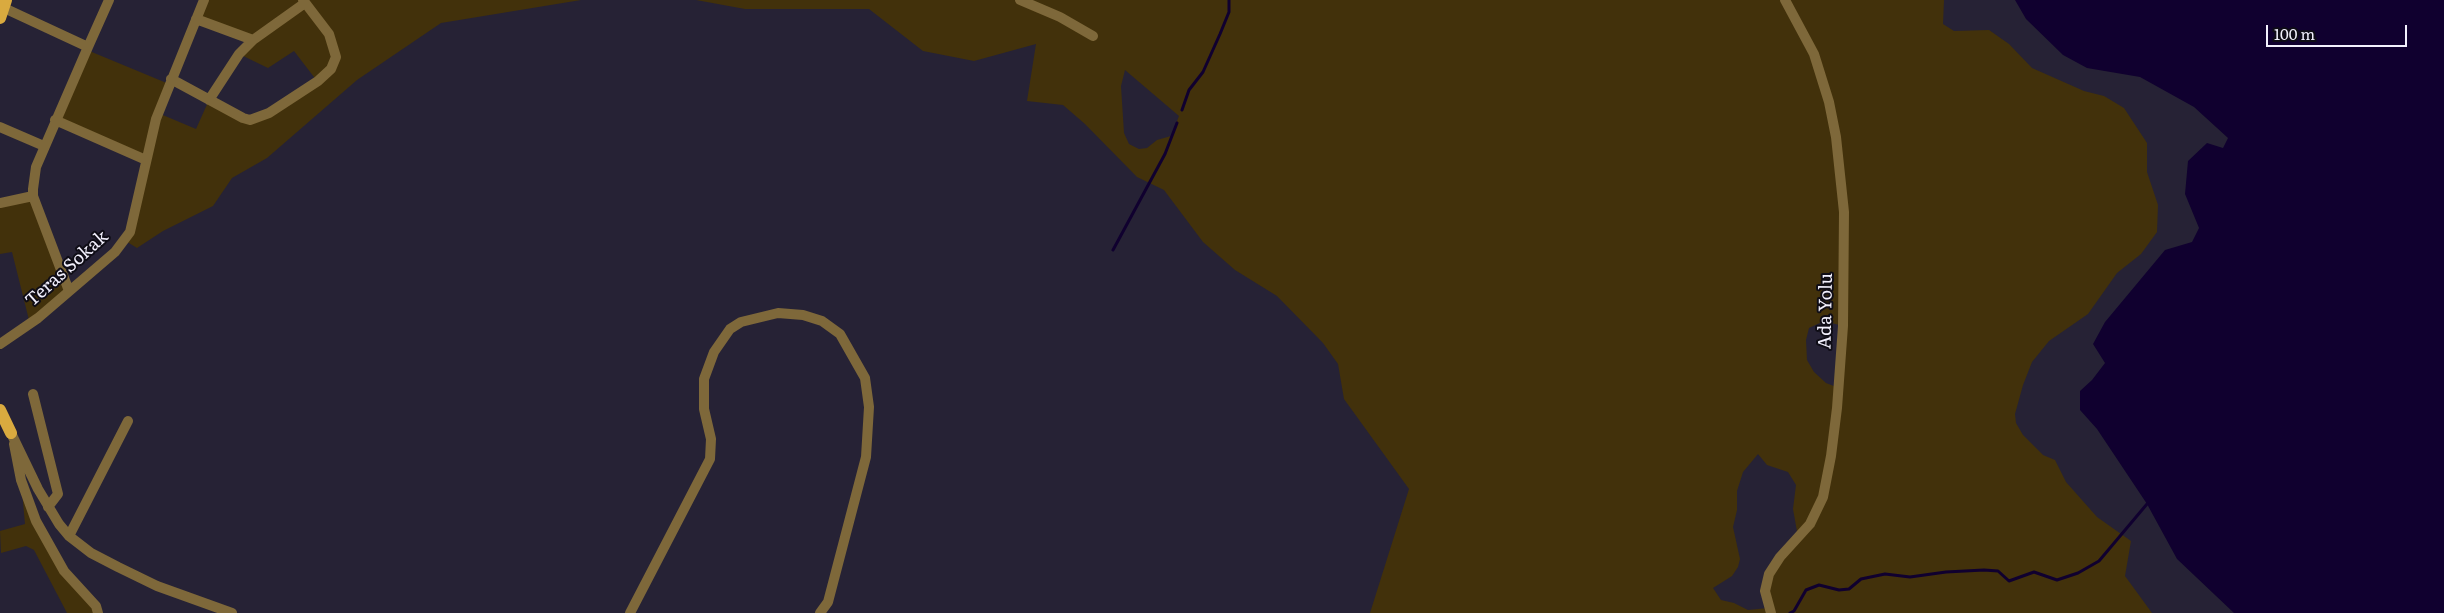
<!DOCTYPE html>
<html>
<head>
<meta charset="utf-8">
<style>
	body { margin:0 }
	#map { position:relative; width:2444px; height:613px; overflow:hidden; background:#262235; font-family:Literata,serif }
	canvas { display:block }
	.scale { position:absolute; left:2266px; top:25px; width:141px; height:22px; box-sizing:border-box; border:2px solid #f2f0fd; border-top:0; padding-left:6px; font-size:15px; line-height:18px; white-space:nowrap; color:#f2f0fd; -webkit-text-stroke:4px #0f0d16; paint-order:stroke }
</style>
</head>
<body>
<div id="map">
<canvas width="2444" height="613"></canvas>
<div class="scale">100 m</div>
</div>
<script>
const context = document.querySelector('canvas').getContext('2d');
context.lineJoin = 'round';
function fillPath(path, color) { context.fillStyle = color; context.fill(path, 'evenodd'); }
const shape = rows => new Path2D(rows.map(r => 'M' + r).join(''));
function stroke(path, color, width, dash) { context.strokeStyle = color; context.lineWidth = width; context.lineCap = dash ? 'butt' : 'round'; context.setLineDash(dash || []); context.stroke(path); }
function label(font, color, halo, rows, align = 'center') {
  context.font = font + ' Literata,serif'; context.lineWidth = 4; context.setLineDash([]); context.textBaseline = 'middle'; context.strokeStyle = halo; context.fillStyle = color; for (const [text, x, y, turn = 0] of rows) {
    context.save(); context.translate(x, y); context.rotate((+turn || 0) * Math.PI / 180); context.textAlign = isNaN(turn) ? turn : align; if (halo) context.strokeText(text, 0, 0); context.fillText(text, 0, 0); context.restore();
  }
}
fillPath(shape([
	[204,0,581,0,441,23,357,80,267,158,232,178,213,206,163,231,137,248,124,240,146,160,55,120,87,50,169,84,158,113,196,129,209,100,250,120,317,81,294,51,268,68,239,54,253,41,196,19],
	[696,0,1944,0,1943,24,1954,31,1989,30,2009,44,2032,68,2084,91,2104,96,2124,108,2147,143,2147,172,2158,205,2157,232,2141,254,2117,273,2088,314,2049,341,2032,362,2023,385,2015,414,2016,423,2023,435,2043,455,2055,460,2066,482,2097,517,2131,541,2125,576,2152,613,1370,613,1409,489,1344,399,1338,364,1323,343,1277,296,1235,270,1203,242,1164,190,1137,177,1085,124,1063,105,1027,101,1036,44,974,61,923,51,869,9,745,9],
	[1125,70,1179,116,1171,136,1157,140,1147,148,1139,149,1129,144,1124,133,1121,86],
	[1824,321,1843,326,1839,388,1826,383,1814,372,1807,360,1806,340,1809,328],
	[1758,454,1767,465,1788,472,1796,485,1793,509,1798,537,1766,581,1768,608,1748,610,1734,603,1721,600,1713,588,1732,576,1738,567,1740,559,1733,527,1737,510,1737,491,1743,472],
	[33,196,69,291,30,324,12,252,0,254,0,203],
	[21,480,36,521,98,613,67,613,34,550,26,546,1,553,0,531,25,524]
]), '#42310b');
fillPath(shape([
	[2015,0,2444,0,2444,613,2234,613,2177,559,2147,504,2097,429,2080,410,2080,391,2092,380,2105,363,2093,344,2105,322,2165,250,2192,242,2199,228,2185,194,2188,161,2207,143,2223,148,2228,138,2194,107,2140,77,2087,68,2063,55,2026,19]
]), '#10002f');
stroke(shape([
	[1182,110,1189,90,1203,72,1220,34,1229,12,1229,0],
	[1113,250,1165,154,1177,123],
	[1790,613,1794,611,1806,590,1819,585,1839,590,1849,589,1861,579,1885,574,1910,577,1946,572,1984,570,1998,571,2009,581,2034,572,2057,580,2078,573,2099,561,2147,504]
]), '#10002f', 3);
stroke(shape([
	[1020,0,1060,17,1093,36],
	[4,8,88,47,109,0],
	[196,19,253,40],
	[171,79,243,118,250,120,269,113,318,81,331,69,336,57,329,34,303,0],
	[209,100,239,54,253,40,305,3],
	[55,120,146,160],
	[0,127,44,146],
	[0,203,33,196],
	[69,291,33,196,33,189,36,167,88,47],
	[0,344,38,318,115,252,130,232,156,119,204,0],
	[33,394,58,494,48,507],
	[11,433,38,489,59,524,69,536,91,553,118,567,157,586,232,613],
	[14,444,21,480,36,521,64,571,96,606,98,613],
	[69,536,128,421],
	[630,613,710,459,711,439,704,409,704,379,714,352,730,329,741,322,778,313,803,315,822,321,840,334,865,378,869,407,866,457,828,602,820,613],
	[1771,613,1765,591,1769,574,1780,557,1810,524,1823,497,1831,456,1837,408,1843,326,1844,212,1836,137,1829,102,1814,54,1785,0]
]), '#7e683a', 10);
stroke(shape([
	[0,18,6,0],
	[0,410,11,433]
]), '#d9aa3f', 12);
label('18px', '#f2f0fd', '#0f0d16', [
	["Teras Sokak",67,269,-42],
	["Ada Yolu",1826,311,-89]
]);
</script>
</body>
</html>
